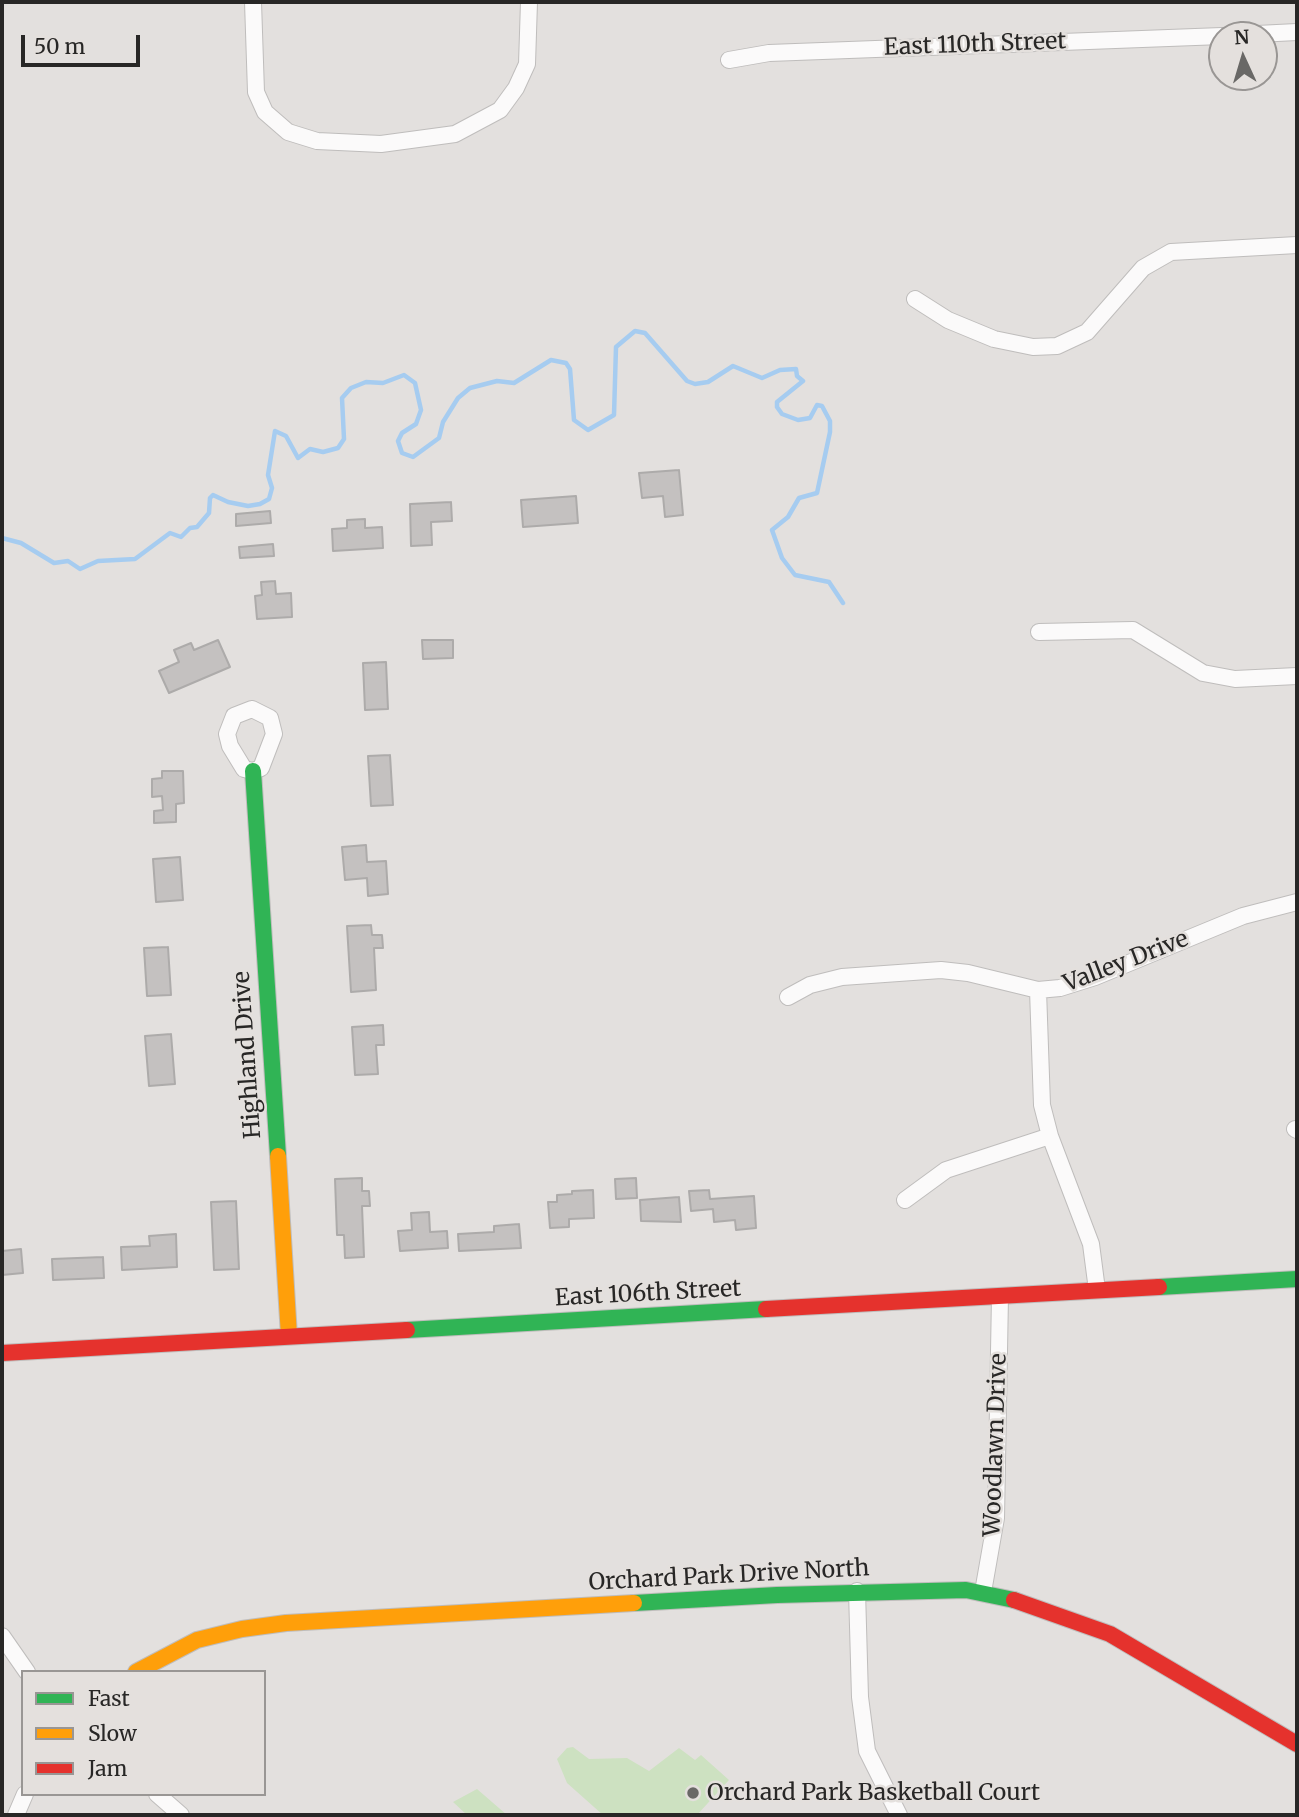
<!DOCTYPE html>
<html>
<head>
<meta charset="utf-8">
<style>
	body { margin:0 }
	#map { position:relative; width:1299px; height:1817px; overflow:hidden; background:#e3e0de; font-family:Merriweather,serif }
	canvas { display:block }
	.frame { position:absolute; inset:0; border:4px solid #282726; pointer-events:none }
	.legend { position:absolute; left:21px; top:1670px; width:245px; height:126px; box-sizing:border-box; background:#e4e0dd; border:2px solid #999694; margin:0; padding:9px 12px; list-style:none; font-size:21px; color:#282726 }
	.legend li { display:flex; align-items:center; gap:14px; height:35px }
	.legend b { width:35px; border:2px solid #999694 }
	.north { position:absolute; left:1208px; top:21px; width:70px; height:70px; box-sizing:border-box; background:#e4e0dd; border:2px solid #999694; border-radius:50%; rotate:356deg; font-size:19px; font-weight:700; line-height:28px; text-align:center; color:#282726 }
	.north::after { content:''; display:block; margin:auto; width:24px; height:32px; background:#696866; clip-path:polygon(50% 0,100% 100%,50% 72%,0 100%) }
	.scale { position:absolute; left:21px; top:35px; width:119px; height:32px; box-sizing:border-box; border:4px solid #282726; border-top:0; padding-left:9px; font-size:21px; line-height:24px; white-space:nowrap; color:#282726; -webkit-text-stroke:5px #e4e0dd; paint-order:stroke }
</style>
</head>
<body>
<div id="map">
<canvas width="1299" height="1817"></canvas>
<div class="frame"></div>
<ul class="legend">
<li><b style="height:9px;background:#30b455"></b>Fast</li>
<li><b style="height:9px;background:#ff9f0a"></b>Slow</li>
<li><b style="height:9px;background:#e5322d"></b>Jam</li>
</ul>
<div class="north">N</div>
<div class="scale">50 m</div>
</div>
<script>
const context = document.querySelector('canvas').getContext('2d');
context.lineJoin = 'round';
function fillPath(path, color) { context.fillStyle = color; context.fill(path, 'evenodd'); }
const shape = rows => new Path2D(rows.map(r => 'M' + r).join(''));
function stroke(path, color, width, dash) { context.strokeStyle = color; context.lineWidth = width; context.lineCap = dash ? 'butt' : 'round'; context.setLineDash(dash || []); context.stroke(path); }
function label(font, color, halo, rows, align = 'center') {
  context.font = font + ' Merriweather,serif'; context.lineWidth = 5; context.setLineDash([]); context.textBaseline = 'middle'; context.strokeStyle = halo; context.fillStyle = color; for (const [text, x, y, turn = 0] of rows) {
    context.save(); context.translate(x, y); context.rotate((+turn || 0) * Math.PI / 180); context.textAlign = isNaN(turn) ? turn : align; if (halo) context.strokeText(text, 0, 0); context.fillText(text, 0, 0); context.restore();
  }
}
fillPath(shape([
	[573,1747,589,1759,627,1758,649,1771,679,1748,695,1760,701,1755,729,1780,697,1815,603,1815,567,1783,557,1759,567,1748],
	[477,1789,507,1815,467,1815,453,1802]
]), '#cde1c1');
stroke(shape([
	[2,538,21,543,54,563,68,561,80,569,98,561,135,559,170,533,181,537,190,528,197,527,209,513,210,498,213,495,228,502,248,506,260,504,269,499,272,488,268,475,275,431,286,436,298,458,310,449,323,452,338,448,344,439,342,398,351,388,366,382,383,383,404,375,415,383,421,410,416,424,402,433,398,441,402,453,413,457,439,438,443,422,458,398,470,388,497,381,514,383,551,360,566,363,570,369,574,420,588,430,614,415,616,347,635,331,645,333,687,381,695,384,708,382,733,366,762,378,780,370,796,369,797,376,803,381,777,402,777,407,782,414,798,420,810,418,817,405,822,406,830,421,830,432,817,493,799,498,788,517,772,530,782,558,795,575,829,582,843,603]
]), '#a6ccf0', 4.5);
const building = shape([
	[679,470,683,515,665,517,663,496,642,498,639,473,679,470],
	[576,496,578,523,523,527,521,500,576,496],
	[451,502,452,521,431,522,432,545,411,546,410,504,451,502],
	[270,511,271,523,236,526,236,514,270,511],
	[365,519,365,528,382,527,383,548,333,551,332,529,347,528,347,520,365,519],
	[273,544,274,556,240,558,239,547,273,544],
	[275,581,276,594,291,593,292,617,257,619,255,596,262,595,261,582,275,581],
	[218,640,230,667,169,693,159,671,179,662,174,650,191,643,194,650,218,640],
	[422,640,453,640,453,658,423,659,422,640],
	[386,662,388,709,365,710,363,663,386,662],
	[390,755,393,805,371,806,368,756,390,755],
	[162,771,183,771,184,803,176,804,176,822,154,823,154,811,163,810,162,796,152,797,152,779,162,778,162,771],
	[366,845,367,862,386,861,388,894,368,896,367,878,345,880,342,847,366,845],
	[180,857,183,900,156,902,153,859,180,857],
	[371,925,372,935,382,935,383,948,374,948,376,990,351,992,347,926,371,925],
	[168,947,171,995,147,996,144,948,168,947],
	[383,1025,384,1045,376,1045,378,1074,355,1075,352,1027,383,1025],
	[171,1034,175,1084,149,1086,145,1036,171,1034],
	[362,1178,362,1191,369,1191,370,1206,362,1206,364,1257,345,1258,344,1235,337,1235,335,1179,362,1178],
	[636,1178,637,1198,616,1199,615,1179,636,1178],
	[593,1190,594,1218,569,1219,569,1227,550,1228,548,1202,557,1202,557,1195,572,1194,572,1191,593,1190],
	[709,1190,710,1199,754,1196,756,1228,736,1230,735,1220,714,1222,713,1209,691,1211,689,1191,709,1190],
	[679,1197,681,1222,641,1221,640,1200,679,1197],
	[236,1201,239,1269,214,1270,211,1202,236,1201],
	[429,1212,430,1232,447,1231,448,1248,400,1251,398,1231,412,1230,411,1213,429,1212],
	[519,1224,521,1248,459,1251,458,1234,494,1232,494,1226,519,1224],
	[176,1234,177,1267,122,1270,121,1247,150,1246,149,1236,176,1234],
	[21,1249,23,1273,2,1275,2,1251,21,1249],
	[103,1257,104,1278,53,1280,52,1259,103,1257]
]);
fillPath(building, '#c4c1c0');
stroke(building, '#adabaa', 2);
const street = shape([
	[253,2,256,92,265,112,288,132,317,141,381,144,455,134,500,110,516,88,527,64,529,2],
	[1237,35,1297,32],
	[729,60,769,53,1222,36],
	[915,299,948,320,994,339,1033,347,1057,346,1087,332,1143,268,1171,252,1297,245],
	[1039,632,1133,630,1203,673,1235,679,1297,676],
	[252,709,270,718,274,734,261,768,253,771,244,769,230,746,227,734,234,716,252,709],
	[1038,990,1042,1105,1050,1136,1091,1244,1097,1290],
	[788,997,810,985,842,977,941,970,968,973,1038,990,1060,988,1095,977,1243,916,1297,902],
	[1295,1129,1297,1130],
	[905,1200,946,1170,1050,1136],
	[857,1591,860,1697,867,1751,899,1815],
	[983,1592,996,1518,1000,1296],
	[2,1636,27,1672],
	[157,1794,181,1815],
	[16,1815,25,1794]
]);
const fast = shape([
	[253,771,278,1156],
	[1159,1287,1297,1279],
	[407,1330,766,1309],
	[634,1603,777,1595,966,1590,1014,1600]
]);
const slow = shape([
	[278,1156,289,1336],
	[136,1672,197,1640,242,1629,286,1623,634,1603]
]);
const jam = shape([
	[766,1309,1159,1287],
	[2,1353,407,1330],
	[1014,1600,1110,1634,1297,1744]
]);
stroke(street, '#bfbdbc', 18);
stroke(fast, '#bfbdbc', 18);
stroke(slow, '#bfbdbc', 18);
stroke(jam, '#bfbdbc', 18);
stroke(street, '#fbfafa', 16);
stroke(fast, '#30b455', 16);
stroke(slow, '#ff9f0a', 16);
stroke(jam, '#e5322d', 16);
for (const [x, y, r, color] of [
	[693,1793,7,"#696866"]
]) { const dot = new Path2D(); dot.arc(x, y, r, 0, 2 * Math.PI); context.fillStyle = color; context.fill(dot); stroke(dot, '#e4e0dd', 2.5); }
label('23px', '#282726', '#e4e0dd', [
	["East 110th Street",975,45,-2],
	["Valley Drive",1126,962,-21],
	["Highland Drive",248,1055,-94],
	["East 106th Street",648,1294,-3],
	["Woodlawn Drive",996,1445,-88],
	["Orchard Park Drive North",729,1576,-3]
]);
label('23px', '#282726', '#e4e0dd', [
	["Orchard Park Basketball Court",707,1793]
], 'left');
</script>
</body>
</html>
